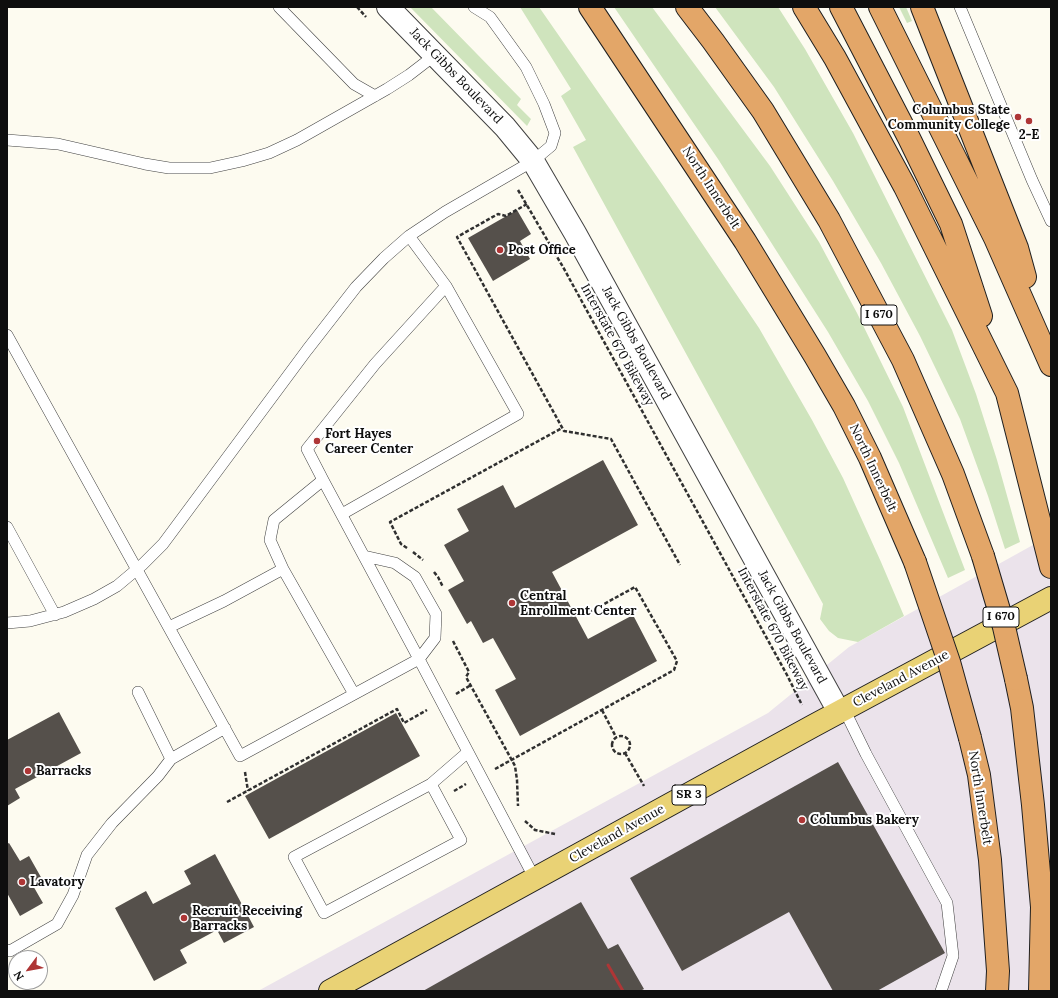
<!DOCTYPE html>
<html>
<head>
<meta charset="utf-8">
<style>
	body { margin:0 }
	#map { position:relative; width:1058px; height:998px; overflow:hidden; background:#fdfbf0; font-family:Lora,serif }
	canvas { display:block }
	.frame { position:absolute; inset:0; border:8px solid #0e0e0e; pointer-events:none }
	.north { position:absolute; left:8px; top:950px; width:40px; height:40px; box-sizing:border-box; background:#fff; border:1px solid #9f9f9f; border-radius:50%; rotate:238deg; font-size:11px; font-weight:700; line-height:16px; text-align:center; color:#0e0e0e }
	.north::after { content:''; display:block; margin:auto; width:14px; height:18px; background:#ae3636; clip-path:polygon(50% 0,100% 100%,50% 72%,0 100%) }
</style>
</head>
<body>
<div id="map">
<canvas width="1058" height="998"></canvas>
<div class="frame"></div>
<div class="north">N</div>
</div>
<script>
const context = document.querySelector('canvas').getContext('2d');
context.lineJoin = 'round';
function fillPath(path, color) { context.fillStyle = color; context.fill(path, 'evenodd'); }
const shape = rows => new Path2D(rows.map(r => 'M' + r).join(''));
function stroke(path, color, width, dash) { context.strokeStyle = color; context.lineWidth = width; context.lineCap = dash ? 'butt' : 'round'; context.setLineDash(dash || []); context.stroke(path); }
function label(font, color, halo, rows, align = 'center') {
  context.font = font + ' Lora,serif'; context.lineWidth = 4; context.setLineDash([]); context.textBaseline = 'middle'; context.strokeStyle = halo; context.fillStyle = color; for (const [text, x, y, turn = 0] of rows) {
    context.save(); context.translate(x, y); context.rotate((+turn || 0) * Math.PI / 180); context.textAlign = isNaN(turn) ? turn : align; if (halo) context.strokeText(text, 0, 0); context.fillText(text, 0, 0); context.restore();
  }
}
fillPath(shape([
	[1051,535,1051,991,258,991,768,713,849,647]
]), '#ebe3eb');
fillPath(shape([
	[410,7,431,7,521,99,517,105,531,119,527,126],
	[520,7,539,7,662,184,759,328,812,420,843,478,881,562,904,616,858,642,838,638,829,631,820,619,823,604,573,147,586,140,561,96,571,89],
	[614,7,652,7,770,166,819,242,857,313,903,407,965,570,948,578,899,463,868,401,828,332,718,159],
	[715,7,778,7,805,49,853,133,952,330,976,394,997,460,1020,542,1005,549,988,496,960,419,920,336,881,263,833,181,774,87],
	[899,7,906,7,912,21,907,23]
]), '#cfe4bd');
fillPath(shape([
	[517,210,531,234,520,241,530,259,493,281,468,238],
	[603,460,638,525,552,572,588,639,633,615,657,661,520,736,495,690,516,679,493,638,483,643,471,621,467,624,448,590,464,581,444,545,469,531,457,509,503,485,515,508],
	[59,712,81,753,15,789,20,798,7,806,7,740],
	[396,713,420,756,269,839,245,796],
	[838,762,945,953,877,991,833,991,789,912,682,971,630,878],
	[9,843,20,861,29,856,42,879,32,884,43,903,20,916,7,893,7,844],
	[215,854,254,927,224,943,217,930,180,950,187,963,154,981,115,908,146,891,153,904,191,884,184,871],
	[581,902,608,949,618,944,644,989,640,991,423,991]
]), '#55504b');
const service = shape([
	[279,7,354,84,375,96],
	[960,7,1032,180,1051,221],
	[7,140,58,144,145,164,169,168,210,168,242,161,269,153,297,140,387,89,409,75,435,55],
	[409,236,446,286],
	[7,335,240,756,419,659,435,638,436,614,415,577,395,563,364,556],
	[342,514,518,414,446,286,375,364,307,449,323,480,419,659,535,879],
	[7,527,55,615],
	[283,569,354,694],
	[7,623,30,621,64,612,94,599,117,586,142,565,163,544,307,350,356,287,384,258,409,236,445,212,533,161,551,146,555,133,544,104,526,67,490,17,474,7],
	[169,627,224,601,283,569,270,540,274,520,323,480],
	[138,692,171,759],
	[844,709,866,754,947,903,953,956,941,991],
	[431,784,461,840,324,913,294,857,431,784,468,752],
	[7,950,10,951,57,924,73,895,87,855,112,823,158,776,171,759,225,728]
]);
const tertiary = shape([
	[388,7,505,127,533,161,575,233,839,712]
]);
const primary = shape([
	[330,991,813,726,1051,598]
]);
const motorway = shape([
	[590,7,745,241,815,356,844,406,870,458,915,562],
	[687,7,713,41,763,111,829,220,903,360,953,474,983,556],
	[804,7,835,58,905,187,1007,393,1051,567],
	[841,7,909,138,951,224,981,316],
	[880,7,995,238,1051,365],
	[922,7,1017,248,1025,277],
	[1016,679,1022,708,1033,805,1042,907,1040,991],
	[970,738,979,775,990,860,998,971,997,991]
]);
stroke(service, '#414141', 12);
stroke(tertiary, '#414141', 24);
stroke(primary, '#1f1f1f', 24);
stroke(motorway, '#1f1f1f', 24);
stroke(shape([
	[357,7,366,17],
	[518,190,563,267,787,675,802,705],
	[527,204,506,216,498,214,457,237,564,431,611,439,680,565],
	[407,548,401,544,390,522,562,428],
	[413,552,423,560],
	[434,572,438,577,443,587],
	[453,641,454,643,469,672,466,677,515,766,517,780,518,806],
	[456,694,471,685],
	[602,710,616,737],
	'612 745a9 9 0 1 1 18 0a9 9 0 1 1-18 0Z',
	[625,753,644,786],
	[495,769,674,670,677,661,635,587,584,615],
	[245,772,248,791],
	[454,791,466,784],
	[227,802,397,709,404,723,427,710],
	[525,821,535,830,555,834]
]), '#303030', 2.5, [4, 2]);
stroke(service, '#fff', 11);
stroke(tertiary, '#fff', 22);
stroke(primary, '#e9d275', 22);
stroke(motorway, '#e3a668', 22);
stroke(shape([
	[608,965,623,991]
]), '#ae3636', 3);
const motorwayBridge = shape([
	[983,556,1004,627,1016,679],
	[915,562,949,662,970,738]
]);
stroke(motorwayBridge, '#1f1f1f', 24, []);
stroke(motorwayBridge, '#e3a668', 22);
for (const [x, y, r, color] of [
	[1018,117,4,"#ae3636"],
	[1029,121,4,"#ae3636"],
	[500,250,4,"#ae3636"],
	[317,441,4,"#ae3636"],
	[512,603,4,"#ae3636"],
	[28,771,4,"#ae3636"],
	[802,820,4,"#ae3636"],
	[22,882,4,"#ae3636"],
	[184,918,4,"#ae3636"]
]) { const dot = new Path2D(); dot.arc(x, y, r, 0, 2 * Math.PI); context.fillStyle = color; context.fill(dot); stroke(dot, '#fff', 1.5); }
for (const [x, y, w] of [
	[879,315,36],
	[1001,617,36],
	[689,795,34]
]) { const box = new Path2D(); box.roundRect(x - w / 2, y - 10, w, 20, 3); context.fillStyle = '#fff'; context.fill(box); stroke(box, '#0e0e0e', 1); }
label('bold 12px', '#0e0e0e', null, [
	["I 670",879,315],
	["I 670",1001,617],
	["SR 3",689,795]
]);
label('13px', '#0e0e0e', '#fff', [
	["Jack Gibbs Boulevard",456,76,46],
	["North Innerbelt",711,188,57],
	["Jack Gibbs Boulevard",636,343,61],
	["Interstate 670 Bikeway",617,345,61],
	["North Innerbelt",873,468,65],
	["Jack Gibbs Boulevard",792,627,61],
	["Interstate 670 Bikeway",773,629,62],
	["Cleveland Avenue",901,679,-28],
	["North Innerbelt",980,798,81],
	["Cleveland Avenue",617,834,-29]
]);
label('bold 13px', '#0e0e0e', '#fff', [
	["Columbus State",1010,110,"right"],
	["Community College",1010,125,"right"],
	["2-E",1029,135,"center"],
	["Post Office",508,250],
	["Fort Hayes",325,434],
	["Career Center",325,449],
	["Central",520,596],
	["Enrollment Center",520,611],
	["Barracks",36,771],
	["Columbus Bakery",810,820],
	["Lavatory",30,882],
	["Recruit Receiving",192,911],
	["Barracks",192,926]
], 'left');
</script>
</body>
</html>
